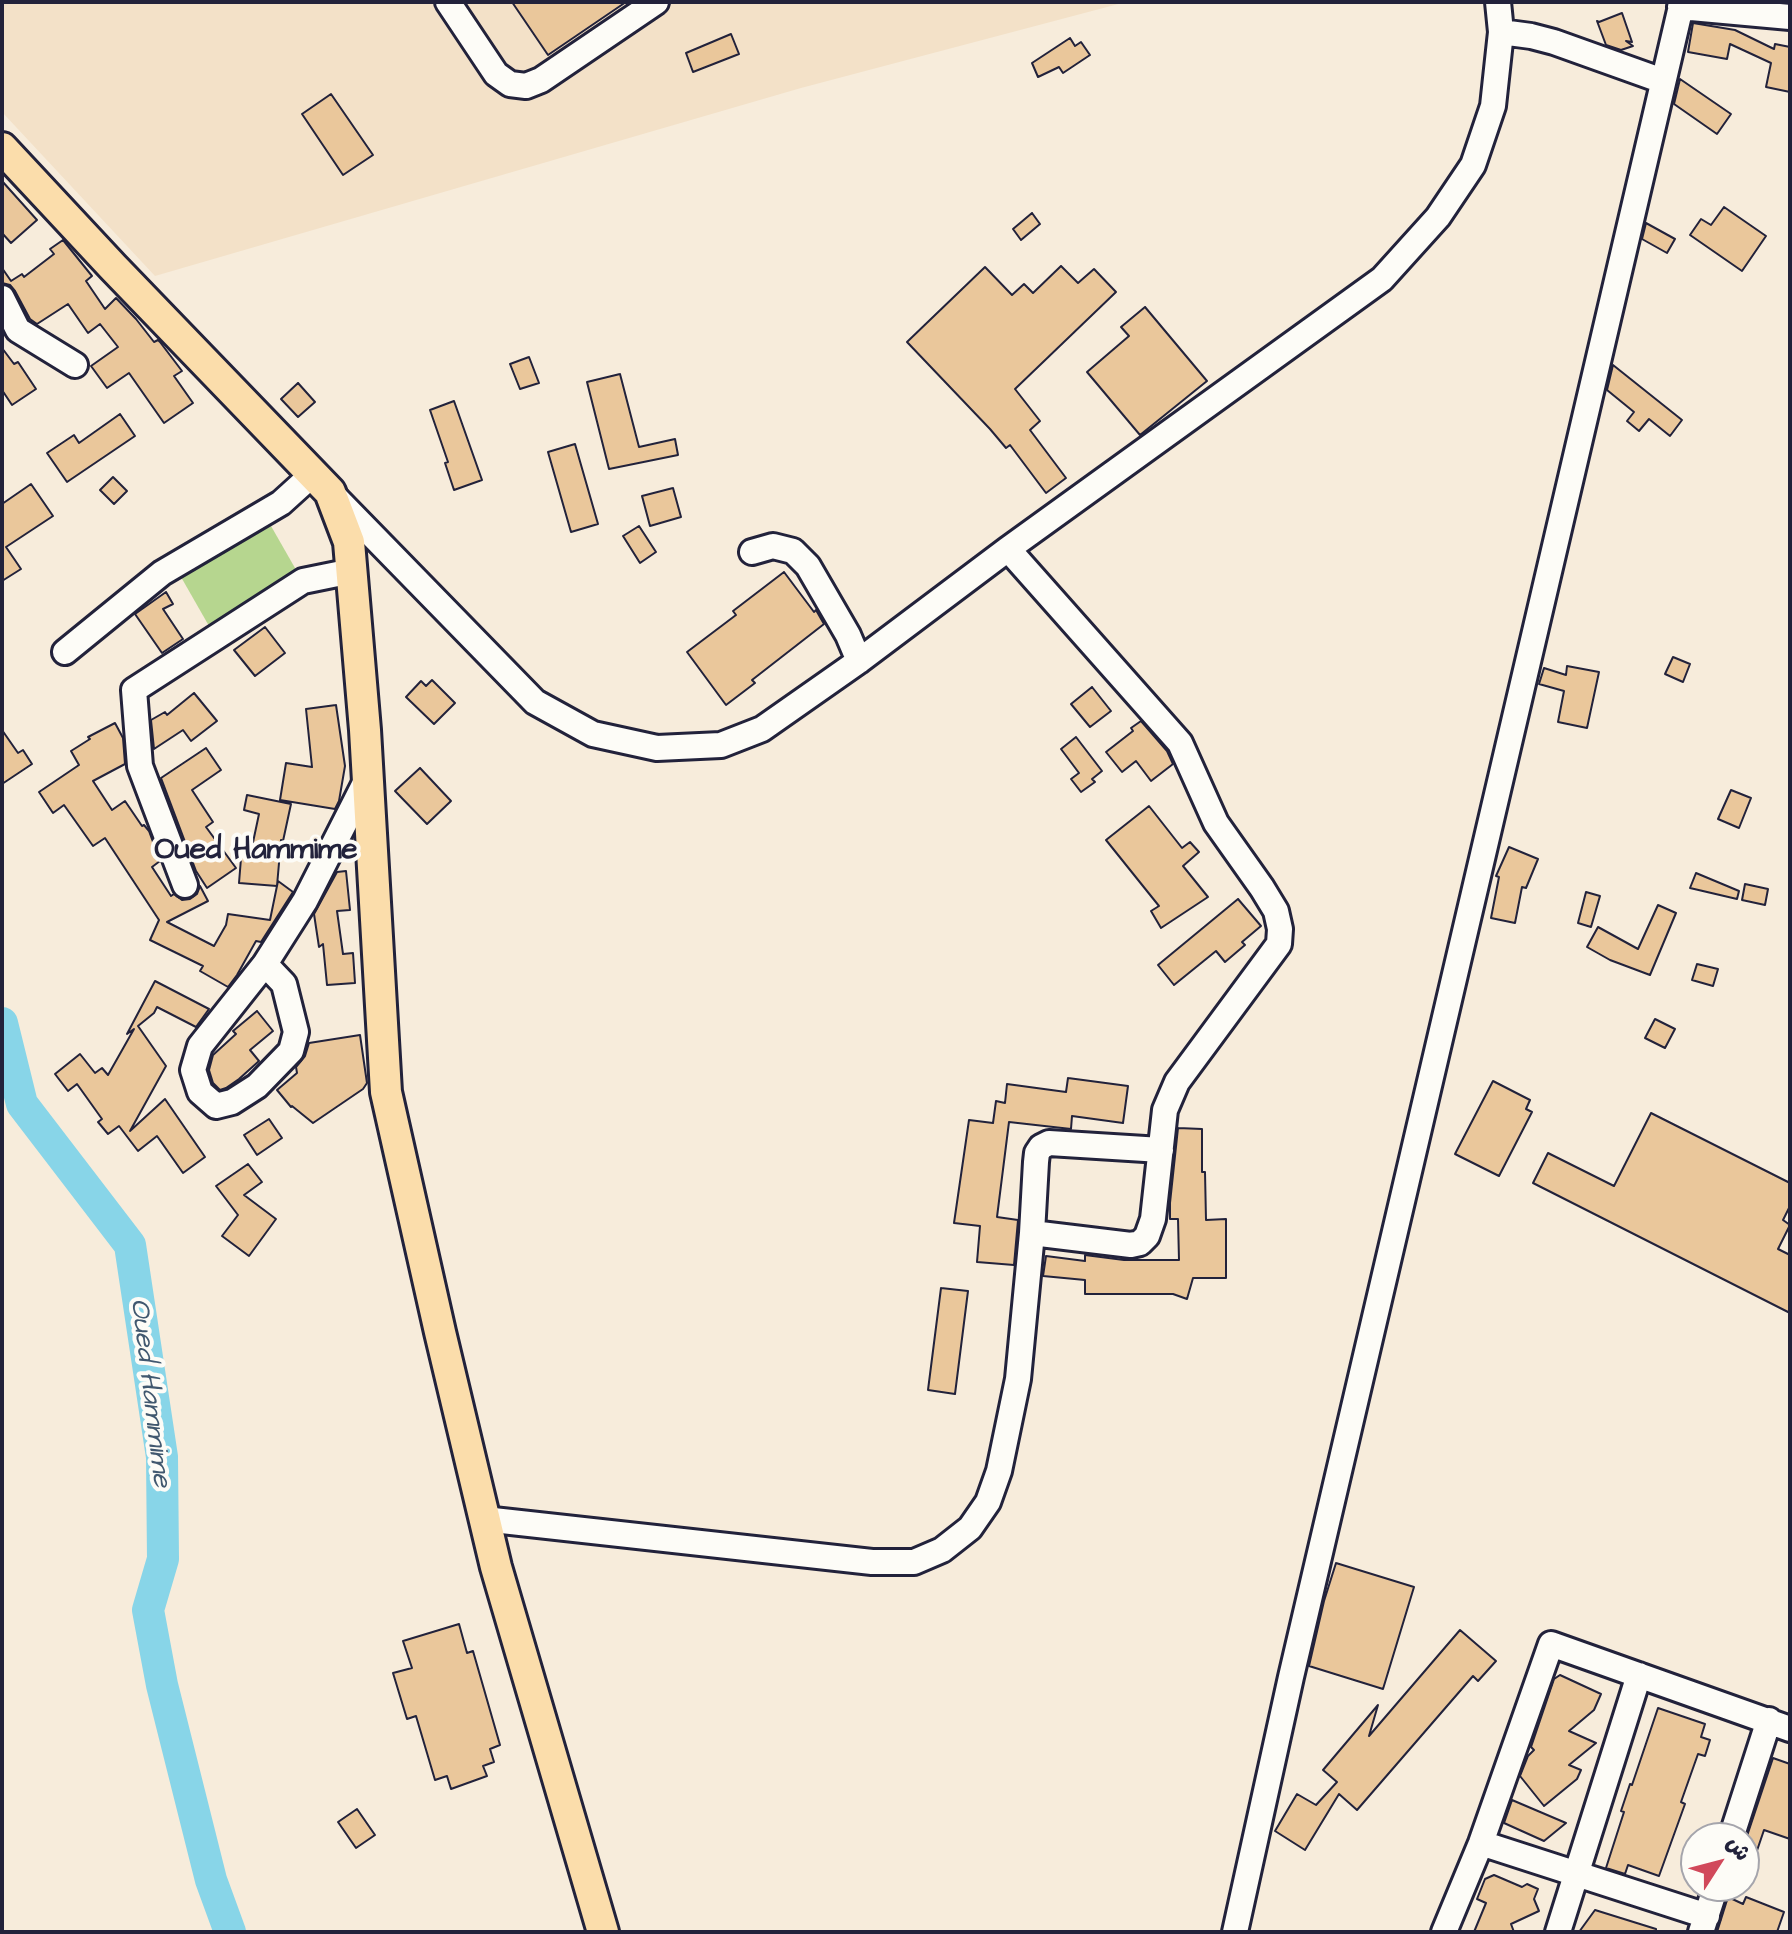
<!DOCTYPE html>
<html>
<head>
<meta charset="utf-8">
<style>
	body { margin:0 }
	#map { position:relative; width:1792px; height:1934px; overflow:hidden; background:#f7ecdb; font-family:"Architects Daughter","Playpen Sans Arabic",sans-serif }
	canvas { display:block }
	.frame { position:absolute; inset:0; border:4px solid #22223b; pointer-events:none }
	.north { position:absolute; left:1680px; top:1822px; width:80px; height:80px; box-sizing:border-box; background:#fdfcf7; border:2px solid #a5a5ac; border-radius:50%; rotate:54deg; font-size:22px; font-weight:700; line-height:32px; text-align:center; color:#22223b }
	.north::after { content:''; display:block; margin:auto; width:28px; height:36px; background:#d1495b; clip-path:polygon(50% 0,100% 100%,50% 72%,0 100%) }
</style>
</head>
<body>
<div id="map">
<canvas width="1792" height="1934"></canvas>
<div class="frame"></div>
<div class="north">ش</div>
</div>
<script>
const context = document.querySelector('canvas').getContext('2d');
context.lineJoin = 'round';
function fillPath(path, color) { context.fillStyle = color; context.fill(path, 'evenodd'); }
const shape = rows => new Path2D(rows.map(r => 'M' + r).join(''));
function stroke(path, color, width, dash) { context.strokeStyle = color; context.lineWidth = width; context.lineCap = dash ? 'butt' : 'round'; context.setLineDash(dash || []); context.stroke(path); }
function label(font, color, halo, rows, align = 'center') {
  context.font = font + ' "Architects Daughter",sans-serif'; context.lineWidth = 8; context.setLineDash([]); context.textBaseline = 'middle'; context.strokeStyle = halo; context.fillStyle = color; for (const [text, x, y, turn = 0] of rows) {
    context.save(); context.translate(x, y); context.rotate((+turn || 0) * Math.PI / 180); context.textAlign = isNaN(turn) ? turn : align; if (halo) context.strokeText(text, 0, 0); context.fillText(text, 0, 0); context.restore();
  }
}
fillPath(shape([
	[2,2,1126,2,801,88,155,276,2,112]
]), '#f3e1c8');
fillPath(shape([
	[271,526,299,575,209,626,181,577]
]), '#b6d68f');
stroke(shape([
	[2,1023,22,1104,130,1245,162,1457,163,1559,148,1610,162,1685,211,1880,230,1932]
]), '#88d5e8', 32);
const building = shape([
	[512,2,626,2,548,55,512,2],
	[1622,13,1632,42,1626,41,1633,46,1621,50,1606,45,1597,21,1599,22,1622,13],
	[1693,23,1735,30,1774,49,1775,44,1790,47,1790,92,1766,87,1771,63,1730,44,1727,59,1688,52,1693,23],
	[731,34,739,54,693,72,686,53,731,34],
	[1070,38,1075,46,1081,42,1090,55,1063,73,1059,67,1038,77,1032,63,1070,38],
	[1680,79,1731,114,1717,134,1674,104,1680,79],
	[331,94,373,155,343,175,302,114,331,94],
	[2,181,37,220,11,243,2,233,2,181],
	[1724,207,1766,236,1742,271,1690,235,1701,219,1711,225,1724,207],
	[1032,213,1040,224,1021,240,1013,229,1032,213],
	[1646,223,1675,239,1667,253,1642,239,1646,223],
	[63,240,92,276,86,281,105,309,116,298,136,319,154,342,158,340,160,342,182,371,174,376,193,403,164,423,129,373,107,388,91,366,118,347,100,324,88,333,68,304,37,324,30,319,15,291,10,285,2,283,2,268,11,281,22,274,24,277,54,254,50,249,63,240],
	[1061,266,1078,283,1094,269,1116,292,1015,389,1040,421,1030,430,1066,478,1046,493,1010,445,1006,448,990,429,907,342,985,267,1012,295,1024,284,1033,293,1061,266],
	[1145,307,1207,381,1140,435,1087,372,1129,336,1121,327,1145,307],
	[2,348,14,364,18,362,36,389,12,405,2,390,2,348],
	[529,357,539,383,520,389,510,364,529,357],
	[1613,365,1682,420,1670,436,1649,419,1639,431,1627,421,1634,412,1607,390,1613,365],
	[620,374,639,447,675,439,678,455,609,469,587,382,620,374],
	[298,383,315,402,298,417,281,399,298,383],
	[454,401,482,480,454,490,445,463,448,462,430,410,454,401],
	[120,414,135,436,67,482,47,453,74,435,79,443,120,414],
	[575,444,598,524,571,532,548,452,575,444],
	[113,477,127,491,114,504,100,490,113,477],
	[31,484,53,516,6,547,21,569,2,581,2,504,31,484],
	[673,488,681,517,650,526,642,496,673,488],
	[639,526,656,552,640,563,623,536,639,526],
	[784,572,814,612,816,610,824,624,752,680,755,683,726,705,687,652,736,615,733,611,784,572],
	[166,592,173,604,163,609,183,639,162,653,135,614,166,592],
	[265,627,285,653,255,676,234,650,265,627],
	[1673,657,1690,664,1683,682,1665,674,1673,657],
	[1567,666,1599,672,1587,728,1558,722,1564,691,1539,684,1544,668,1566,675,1567,666],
	[432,680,455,703,434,724,406,697,421,681,426,686,432,680],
	[1092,687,1111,711,1090,727,1071,704,1092,687],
	[194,693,217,721,191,741,183,730,154,749,151,720,165,712,167,715,194,693],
	[336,705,345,766,339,801,335,809,280,800,286,763,312,767,306,709,336,705],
	[1141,721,1167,751,1173,764,1151,781,1136,761,1122,772,1106,752,1133,731,1131,728,1141,721],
	[115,723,123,738,125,764,93,781,112,810,125,801,142,826,144,825,149,831,160,861,152,867,171,896,174,894,182,900,190,899,197,894,200,886,208,901,167,922,214,946,226,925,228,914,270,920,278,881,293,892,261,942,256,941,237,975,228,987,200,971,203,966,150,940,159,920,105,838,93,846,64,805,53,813,39,792,79,765,71,751,90,739,88,737,115,723],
	[2,730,18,753,23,750,32,764,2,784,2,730],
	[1076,737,1102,771,1092,779,1095,782,1081,792,1071,779,1079,773,1061,749,1076,737],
	[206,748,221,770,192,790,213,822,206,827,236,868,207,888,196,871,161,778,206,748],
	[420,768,451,801,427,824,395,791,420,768],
	[1731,790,1751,798,1739,828,1718,819,1731,790],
	[247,795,291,804,283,841,281,840,277,886,239,883,242,846,252,847,259,814,244,810,247,795],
	[1149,806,1182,848,1190,842,1199,852,1183,866,1208,897,1161,928,1151,911,1159,906,1106,840,1149,806],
	[1509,847,1538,859,1526,888,1522,887,1515,923,1491,918,1499,877,1496,876,1509,847],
	[346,871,350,910,337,911,343,954,353,953,355,983,327,985,323,944,319,947,314,914,337,872,346,871],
	[1696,873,1739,891,1737,899,1690,888,1696,873],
	[1745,884,1768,889,1765,905,1742,900,1745,884],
	[1586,892,1600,896,1591,927,1578,923,1586,892],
	[1238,899,1261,926,1242,942,1245,945,1225,962,1216,951,1174,985,1158,965,1238,899],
	[1658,905,1676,913,1650,975,1610,960,1587,947,1598,927,1638,949,1658,905],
	[1697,964,1718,969,1713,986,1692,980,1697,964],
	[155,981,209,1009,196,1027,157,1007,154,1013,138,1026,166,1066,130,1131,165,1099,205,1157,183,1173,157,1136,138,1151,119,1126,108,1134,98,1122,102,1119,77,1084,68,1091,55,1074,80,1054,95,1073,102,1068,108,1075,134,1029,127,1034,155,981],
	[257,1011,273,1031,250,1050,259,1061,239,1079,226,1088,220,1090,213,1083,209,1070,213,1055,236,1034,233,1031,257,1011],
	[1655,1019,1675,1029,1665,1048,1645,1038,1655,1019],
	[360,1035,367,1083,363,1089,313,1123,292,1106,291,1107,277,1090,297,1073,296,1067,305,1056,309,1043,360,1035],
	[1068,1078,1128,1086,1123,1123,1072,1116,1071,1129,1009,1122,997,1217,1018,1220,1014,1265,977,1262,980,1226,954,1223,969,1120,993,1123,996,1101,1005,1103,1007,1084,1066,1092,1068,1078],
	[1493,1081,1530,1100,1526,1109,1532,1112,1499,1176,1455,1154,1493,1081],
	[1651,1113,1790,1183,1790,1206,1783,1220,1790,1225,1778,1249,1790,1255,1790,1313,1533,1183,1548,1153,1614,1186,1651,1113],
	[269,1119,282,1138,257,1155,244,1135,269,1119],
	[1178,1128,1202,1129,1202,1172,1205,1172,1206,1220,1226,1219,1226,1278,1193,1278,1187,1299,1173,1294,1085,1294,1085,1280,1043,1276,1046,1256,1085,1261,1085,1255,1124,1260,1179,1260,1178,1219,1170,1219,1170,1203,1178,1128],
	[248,1164,262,1182,244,1195,276,1219,249,1256,222,1236,238,1215,216,1186,248,1164],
	[941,1288,968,1291,955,1394,928,1390,941,1288],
	[1336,1563,1414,1587,1383,1689,1309,1666,1324,1601,1336,1563],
	[459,1624,467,1653,473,1651,500,1745,490,1749,494,1762,483,1766,487,1776,451,1789,447,1776,435,1780,416,1716,407,1719,393,1673,412,1668,403,1641,459,1624],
	[1460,1630,1496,1661,1478,1681,1473,1676,1357,1810,1339,1794,1305,1850,1275,1831,1297,1794,1316,1805,1337,1782,1323,1770,1378,1705,1369,1736,1460,1630],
	[1560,1675,1601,1694,1594,1710,1569,1731,1596,1743,1569,1765,1581,1770,1577,1779,1544,1806,1520,1776,1528,1756,1534,1750,1531,1747,1554,1679,1560,1675],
	[1658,1708,1705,1724,1701,1737,1710,1740,1705,1756,1698,1754,1681,1802,1685,1804,1659,1876,1628,1865,1625,1874,1606,1868,1624,1812,1621,1811,1630,1784,1632,1785,1658,1708],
	[1773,1758,1790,1764,1790,1839,1764,1830,1747,1880,1744,1880,1744,1845,1773,1758],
	[1512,1800,1566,1823,1544,1841,1504,1823,1512,1800],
	[357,1809,375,1835,356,1848,338,1822,357,1809],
	[1494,1875,1522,1887,1527,1884,1538,1889,1534,1899,1539,1911,1511,1924,1514,1932,1474,1932,1486,1903,1477,1899,1485,1879,1494,1875],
	[1728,1897,1743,1904,1746,1897,1784,1912,1777,1932,1717,1932,1728,1897],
	[1595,1910,1656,1929,1656,1932,1579,1932,1595,1910]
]);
fillPath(building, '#eac79b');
stroke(building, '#22223b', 2);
const minor = shape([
	[448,2,496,74,510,84,526,86,541,80,656,2],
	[1680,7,1790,17],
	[1501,32,1531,36,1554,42,1663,81],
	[2,298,18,330,75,365],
	[335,497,535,702,593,734,657,748,721,745,762,729,859,661,1008,549,1382,279,1438,217,1473,165,1493,106,1501,32,1498,2],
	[752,552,773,546,793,551,808,566,848,635,859,661],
	[65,652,162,573,281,503,313,474],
	[185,885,140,766,134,690,303,581,352,571],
	[265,964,284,984,296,1032,291,1051,257,1086,232,1102,216,1106,200,1092,193,1070,200,1046,265,964,305,901,368,777],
	[1032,1233,1036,1162,1037,1153,1041,1147,1049,1143,1161,1150],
	[484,1519,872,1562,914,1562,942,1550,970,1528,988,1502,999,1471,1018,1379,1032,1233,1131,1245,1140,1243,1147,1236,1153,1219,1165,1110,1177,1082,1279,944,1280,929,1276,911,1262,888,1216,823,1180,743,1008,549],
	[1731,1838,1769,1720],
	[1481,1843,1707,1916],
	[1235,1932,1291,1677,1682,2],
	[1444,1932,1481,1843,1551,1644,1790,1729],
	[1558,1932,1639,1675],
	[1701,1932,1716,1886]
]);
const major = shape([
	[2,148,113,267,330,492,349,542,365,730,386,1092,440,1332,496,1567,603,1932]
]);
stroke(minor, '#22223b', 30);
stroke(major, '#22223b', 36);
stroke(minor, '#fdfcf7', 24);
stroke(major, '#fbddab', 30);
label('italic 28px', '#41586f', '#fdfcf7', [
	["Oued Hammime",149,1393,83]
]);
label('bold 30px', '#22223b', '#fdfcf7', [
	["Oued Hammime",256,852]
]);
</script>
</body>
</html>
